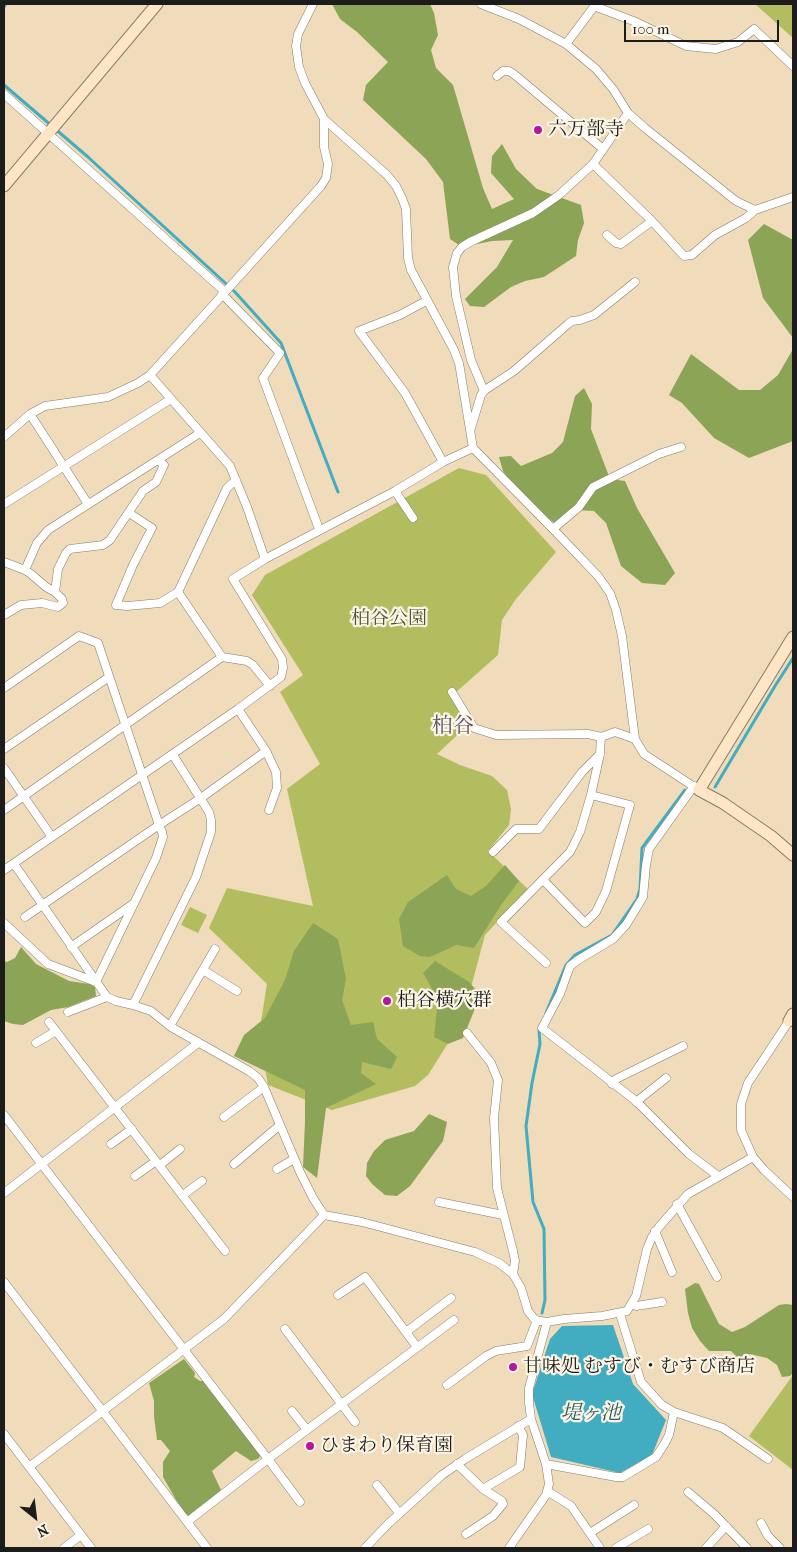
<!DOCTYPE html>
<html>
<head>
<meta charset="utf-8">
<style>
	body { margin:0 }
	#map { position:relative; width:797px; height:1552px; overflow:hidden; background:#f0dbba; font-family:"IM FELL French Canon",serif }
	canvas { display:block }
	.frame { position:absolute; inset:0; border:5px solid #1c1c1c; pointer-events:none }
	.north { position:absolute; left:10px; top:1492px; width:50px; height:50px; -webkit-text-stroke:4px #fcf5e5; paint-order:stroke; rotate:151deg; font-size:14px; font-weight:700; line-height:20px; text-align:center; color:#1c1c1c }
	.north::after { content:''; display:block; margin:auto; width:18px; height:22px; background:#1c1c1c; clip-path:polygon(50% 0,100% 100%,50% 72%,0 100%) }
	.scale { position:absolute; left:624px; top:20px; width:155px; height:22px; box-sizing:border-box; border:2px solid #1c1c1c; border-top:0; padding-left:6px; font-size:15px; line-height:18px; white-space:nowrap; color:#1c1c1c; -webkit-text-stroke:4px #fcf5e5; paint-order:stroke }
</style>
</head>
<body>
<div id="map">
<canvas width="797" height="1552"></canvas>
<div class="frame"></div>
<div class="north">N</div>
<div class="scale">100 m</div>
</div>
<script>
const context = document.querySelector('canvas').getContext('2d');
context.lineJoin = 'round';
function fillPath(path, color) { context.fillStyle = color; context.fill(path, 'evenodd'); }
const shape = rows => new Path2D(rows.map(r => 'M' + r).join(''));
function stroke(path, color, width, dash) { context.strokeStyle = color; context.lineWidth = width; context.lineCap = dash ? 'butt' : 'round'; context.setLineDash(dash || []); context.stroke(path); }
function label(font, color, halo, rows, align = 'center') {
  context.font = font + ' "IM FELL French Canon","Noto Serif JP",serif'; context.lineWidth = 4.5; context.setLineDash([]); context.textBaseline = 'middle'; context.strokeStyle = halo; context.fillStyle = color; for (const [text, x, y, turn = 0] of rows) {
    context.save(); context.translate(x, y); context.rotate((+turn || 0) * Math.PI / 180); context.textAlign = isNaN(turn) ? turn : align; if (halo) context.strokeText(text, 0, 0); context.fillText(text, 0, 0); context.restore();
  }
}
fillPath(shape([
	[755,4,793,4,793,38],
	[459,468,486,475,556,552,516,599,502,620,498,655,455,693,465,728,437,754,460,765,492,776,507,790,511,809,509,825,488,851,528,889,485,935,462,1021,428,1075,415,1086,332,1110,268,1085,259,1034,267,984,209,928,227,888,313,906,287,789,320,764,280,692,303,675,252,595,265,575],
	[190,907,207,915,198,933,181,925],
	[793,1375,793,1470,749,1436]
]), '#b1bd5f');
fillPath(shape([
	[332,4,430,4,434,13,438,35,431,50,436,68,453,85,483,188,492,209,514,199,491,173,492,156,502,144,516,169,537,189,581,205,584,223,578,240,576,256,544,277,525,281,511,287,484,307,470,306,465,299,497,267,513,240,492,241,462,247,450,239,443,182,426,159,363,100,366,85,388,62,357,32,340,19],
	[764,224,793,240,793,338,763,298,748,240],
	[793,349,793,441,749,458,714,438,682,403,669,395,691,354,739,390,760,390,778,375],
	[584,388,592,404,591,429,610,479,625,481,637,508,675,573,665,585,642,583,621,566,606,523,594,511,575,510,557,525,519,494,503,471,499,457,511,456,521,466,552,453,563,442,575,396],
	[505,865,519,881,501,905,474,948,456,945,430,957,420,956,403,946,399,919,408,902,447,875,456,889,471,896,486,886],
	[313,923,338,939,346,979,342,1000,351,1025,373,1022,377,1039,397,1057,391,1069,362,1062,361,1073,376,1084,326,1108,317,1178,303,1167,305,1122,305,1090,234,1056,244,1035,265,1018,285,980,294,951],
	[21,947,36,964,69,981,89,984,95,987,96,996,68,1007,51,1010,23,1025,13,1024,4,1021,4,961,7,962,15,958],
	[435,961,469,982,477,991,474,1011,463,1038,448,1044,434,1037,438,999,423,973],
	[429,1114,447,1122,443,1141,410,1186,397,1196,385,1195,372,1184,366,1176,367,1163,374,1151,385,1140,414,1131],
	[695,1283,699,1284,719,1324,732,1332,745,1327,779,1305,786,1304,793,1305,793,1373,790,1376,782,1377,777,1365,767,1358,750,1354,738,1358,731,1351,709,1351,700,1341,692,1328,688,1313,685,1289],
	[184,1359,195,1373,194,1377,200,1381,206,1381,261,1455,258,1459,251,1461,236,1451,212,1471,221,1490,187,1519,163,1477,163,1462,170,1451,161,1440,157,1440,154,1416,154,1401,149,1383]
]), '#8ca456');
fillPath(shape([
	[613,1325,633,1384,666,1420,652,1455,620,1473,551,1457,532,1394,550,1339,562,1326]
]), '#42acc1');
stroke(shape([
	[4,7,6,4],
	[4,85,88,157,235,292,281,343,338,492],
	[715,787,775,686,793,658],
	[546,1013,566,965,575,955,612,935,637,899,640,889,642,848,685,790],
	[541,1026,539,1030,540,1044,532,1083,526,1126,533,1202,544,1229,545,1300,542,1313]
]), '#42acc1', 3);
const street = shape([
	[313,4,298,34,296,46,299,67,305,83,324,119,387,175,396,186,402,198,406,209,408,258,411,270,454,350,459,363,473,448,553,529,598,576,610,593,616,610,622,636,635,739,644,754,699,790],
	[481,4,519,19,566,44,596,69,613,89,628,113,645,128,736,201,755,210],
	[594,6,636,22,686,46,716,49,738,42,754,29,793,66],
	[566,44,596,4],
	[497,76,503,71,509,71,515,75,603,149],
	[4,94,224,291],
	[593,164,652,221,684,256,692,255,715,235,746,218,755,210,793,197],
	[607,235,616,243,621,244,652,221],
	[222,294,280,353,263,378,319,529],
	[426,301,400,315,359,331,405,393,443,462],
	[150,375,230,466,247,507,265,559],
	[484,391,471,360,456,296,453,267,457,253,462,247,470,242,533,213,559,195,593,164,628,113],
	[30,414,88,504],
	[471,428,481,395,485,390,514,371,568,324,572,321,580,320,594,315,635,282],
	[4,437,30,414,45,406,108,397,138,383,150,375,321,186,326,178,328,164,324,147,324,119],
	[395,491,413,518],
	[4,504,171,399],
	[129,513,152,528,133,565,116,605,127,606,160,603,178,592,227,488,236,480],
	[553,529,579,507,593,487,659,454,681,447],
	[4,562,25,570,31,574,46,587,55,592,62,599,63,603,58,607,42,603,21,605,4,615],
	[25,570,37,543,48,530,200,433],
	[55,592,58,569,66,553,70,549,103,545,110,540,143,491,156,482,164,465,158,460],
	[178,592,222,657],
	[4,688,79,636,98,643,159,825,201,798,266,751,238,709],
	[452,692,474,728,496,735,588,734,601,737],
	[4,749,109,677],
	[266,751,276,772,277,788,269,810],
	[4,768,52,837],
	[694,786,649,849,646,865,643,897,626,925,613,939,578,960,570,966,560,994,542,1028,636,1101,689,1154,718,1176],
	[591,795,600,754,601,737,615,732,635,739],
	[4,810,222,657,247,661,253,665,270,686],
	[493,852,516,829,539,829,582,772,600,754],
	[14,864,107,997,116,1001,133,1005,151,1011,171,1027,249,1071,258,1078,264,1087,300,1172,313,1198,324,1215,362,1222,475,1252,499,1263,513,1274],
	[4,870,238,709,281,677,283,668,282,659,233,579,265,559,395,491,443,462,473,448],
	[543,880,585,923,596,912,606,891,630,805,591,795,580,832,570,852,501,922,546,963],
	[4,923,48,964,96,982,156,858,163,837,162,832,159,825,25,917],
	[71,947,133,904],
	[203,970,237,991],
	[133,1005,196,877,211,832,211,820,209,812,173,755],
	[68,1012,107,997],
	[792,1020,789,1021,748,1083,741,1104,741,1130,753,1157,764,1170,793,1197],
	[49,1022,225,1251],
	[170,1026,215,949],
	[467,1033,491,1063,498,1080,494,1118,497,1188,513,1251,515,1261,513,1274,521,1288,528,1311,535,1320,547,1322,564,1319,602,1316,627,1311,636,1296,647,1249,652,1237,659,1227,688,1194,753,1157],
	[36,1043,56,1031],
	[612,1084,616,1079,683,1046],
	[636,1102,666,1078],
	[4,1115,268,1459,300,1502],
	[224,1117,264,1087],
	[111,1144,132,1129],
	[234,1164,280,1125],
	[160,1165,180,1149],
	[277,1169,294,1159],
	[135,1176,156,1161],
	[4,1193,198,1043],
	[183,1195,202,1181],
	[439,1202,503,1215],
	[677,1204,717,1277],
	[655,1231,672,1272],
	[4,1282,207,1548],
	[338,1295,365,1277,417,1347],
	[632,1304,636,1306,662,1302],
	[285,1329,355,1422],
	[406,1332,451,1298],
	[447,1385,486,1356,496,1351,527,1346,537,1320],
	[292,1411,307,1430],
	[674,1412,723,1428,768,1459],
	[4,1434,91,1548],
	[457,1464,483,1489,520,1467,523,1435,518,1426],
	[546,1464,616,1477,623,1477,656,1457,665,1443,669,1435,674,1412,662,1405,641,1382,620,1314],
	[29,1467,224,1319,324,1215],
	[377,1485,399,1513],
	[547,1491,571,1506,600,1548],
	[688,1492,714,1514,747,1548],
	[187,1522,268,1459,454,1320],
	[761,1523,768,1536,780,1548],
	[590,1533,634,1505],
	[466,1534,493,1516,503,1504,502,1501,483,1489],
	[64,1548,81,1535],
	[365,1548,388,1524,442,1475,465,1459,531,1419],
	[509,1548,546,1495,549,1484,546,1464,531,1419,529,1403,529,1388,547,1322],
	[616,1548,648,1529],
	[706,1548,726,1526]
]);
const secondary = shape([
	[4,186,157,4],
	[793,637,699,790,723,803,771,836,793,855],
	[789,1021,793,1014]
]);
stroke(street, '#867c6b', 9);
stroke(secondary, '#867c6b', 13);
stroke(street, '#fff', 8);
stroke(secondary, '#fee5c5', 11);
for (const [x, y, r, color] of [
	[538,130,5,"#b5179e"],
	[387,1001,5,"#b5179e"],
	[513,1367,5,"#b5179e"],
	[310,1446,5,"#b5179e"]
]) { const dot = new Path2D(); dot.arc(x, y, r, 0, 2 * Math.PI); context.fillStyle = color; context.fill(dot); stroke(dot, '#fcf5e5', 2); }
label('19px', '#1c1c1c', '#fcf5e5', [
	["六万部寺",548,130],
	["柏谷横穴群",397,1001],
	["甘味処 むすび・むすび商店",523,1367],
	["ひまわり保育園",320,1446]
], 'left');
label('19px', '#505433', '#fcf5e5', [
	["柏谷公園",389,619]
]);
label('italic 20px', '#2d5d66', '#fcf5e5', [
	["堤ヶ池",591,1414]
]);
label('21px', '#575469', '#fcf5e5', [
	["柏谷",453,727]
]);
</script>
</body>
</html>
